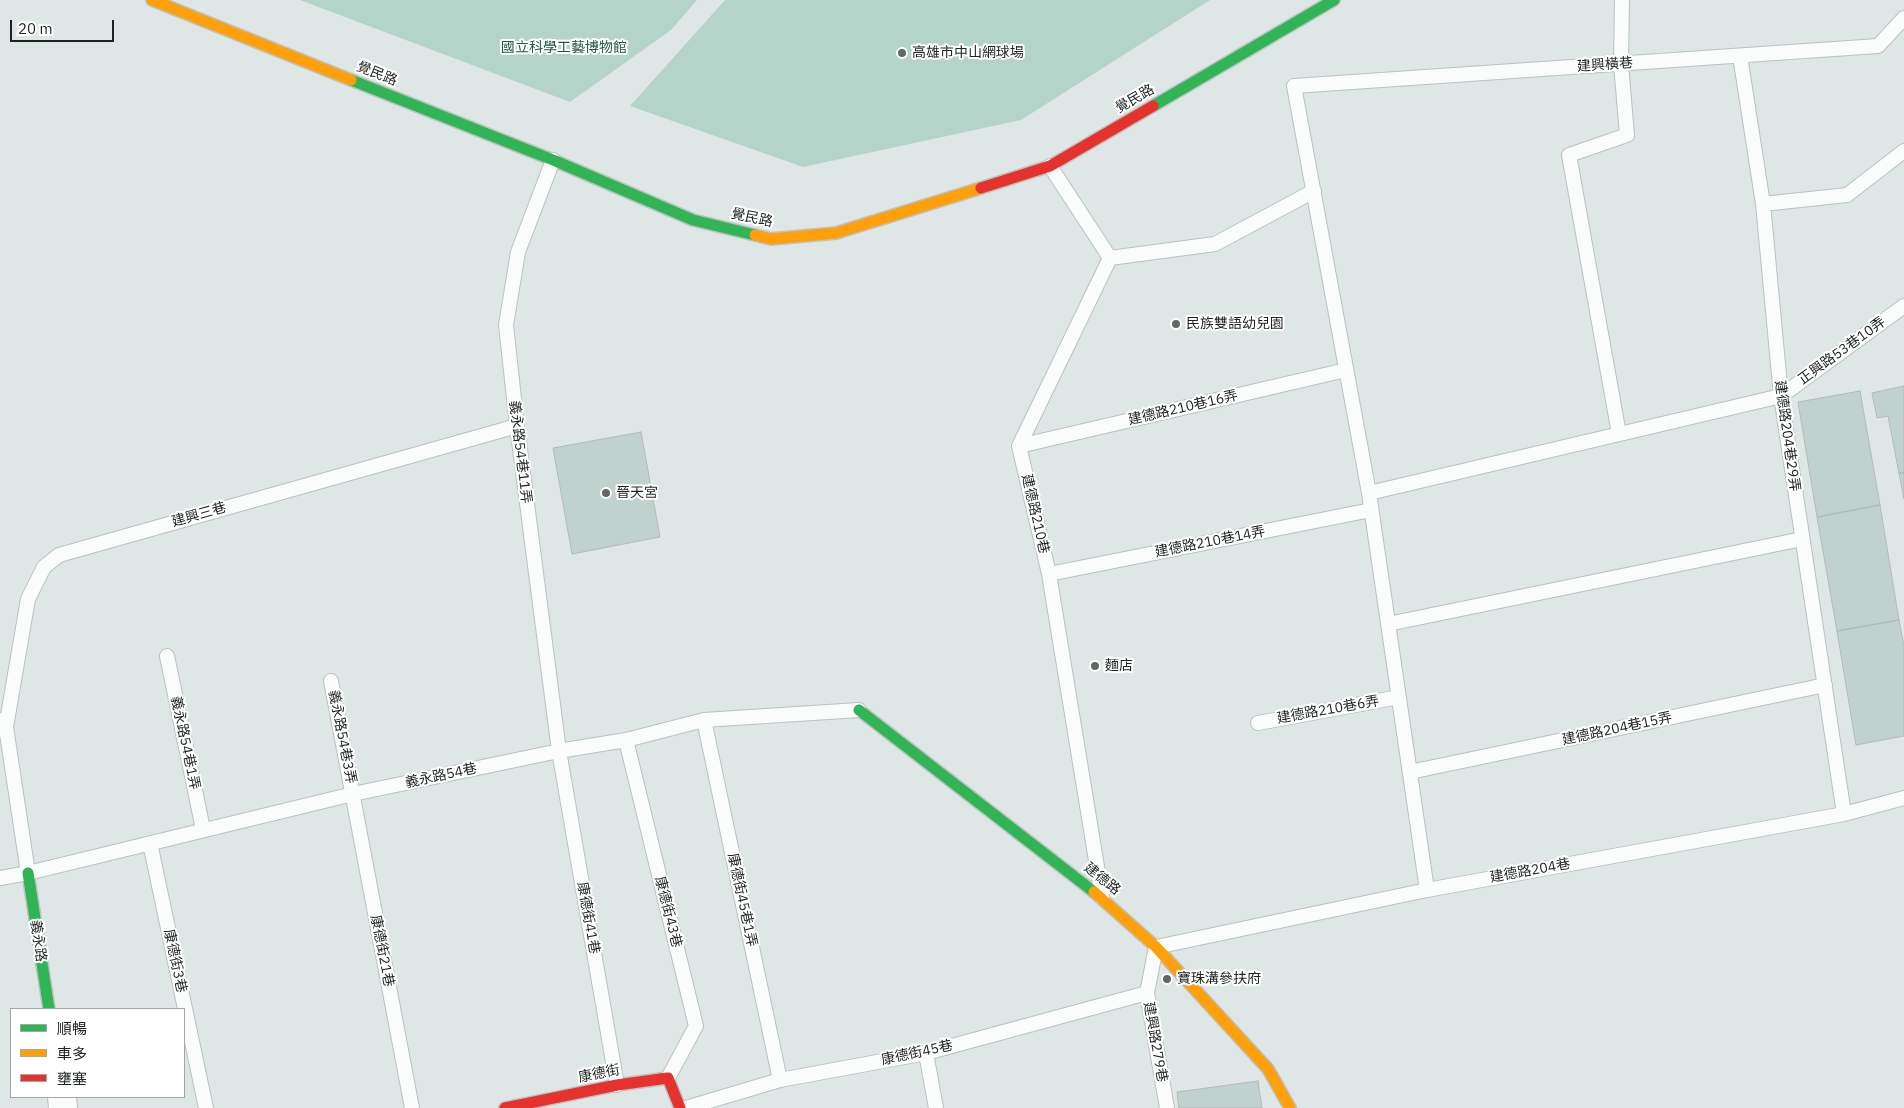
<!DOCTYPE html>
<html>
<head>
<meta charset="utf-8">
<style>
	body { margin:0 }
	#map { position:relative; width:1904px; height:1108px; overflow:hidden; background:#dee7e5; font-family:"IBM Plex Sans","Noto Sans TC",sans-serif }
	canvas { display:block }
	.legend { position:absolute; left:10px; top:1008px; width:175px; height:90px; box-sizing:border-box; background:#fff; border:1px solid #a5a7a7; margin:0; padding:6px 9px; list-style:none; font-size:15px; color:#1e2422 }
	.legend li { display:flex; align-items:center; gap:10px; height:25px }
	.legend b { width:25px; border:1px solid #a5a7a7 }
	.scale { position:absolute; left:10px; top:20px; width:104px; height:22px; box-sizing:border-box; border:2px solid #1e2422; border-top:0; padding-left:6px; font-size:15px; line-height:18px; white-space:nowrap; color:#1e2422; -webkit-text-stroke:4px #fff; paint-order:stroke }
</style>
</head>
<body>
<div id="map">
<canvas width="1904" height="1108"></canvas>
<ul class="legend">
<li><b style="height:6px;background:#30b455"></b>順暢</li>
<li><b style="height:6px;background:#ff9f0a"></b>車多</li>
<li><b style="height:6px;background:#e5322d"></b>壅塞</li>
</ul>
<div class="scale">20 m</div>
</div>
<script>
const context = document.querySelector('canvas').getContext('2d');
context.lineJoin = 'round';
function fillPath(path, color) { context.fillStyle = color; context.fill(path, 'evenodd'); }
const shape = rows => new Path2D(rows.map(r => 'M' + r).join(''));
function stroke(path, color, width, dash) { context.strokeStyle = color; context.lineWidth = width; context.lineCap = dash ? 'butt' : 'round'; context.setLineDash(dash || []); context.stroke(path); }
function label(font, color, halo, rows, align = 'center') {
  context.font = font + ' "IBM Plex Sans","Noto Sans TC",sans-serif'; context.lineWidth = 4; context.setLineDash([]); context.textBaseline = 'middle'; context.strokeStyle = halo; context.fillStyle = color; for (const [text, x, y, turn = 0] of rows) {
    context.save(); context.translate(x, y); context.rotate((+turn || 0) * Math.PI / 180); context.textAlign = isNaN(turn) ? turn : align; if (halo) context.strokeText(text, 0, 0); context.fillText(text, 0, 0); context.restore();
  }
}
fillPath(shape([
	[300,0,697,0,671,30,570,102],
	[725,0,1210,0,1021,120,803,167,630,106]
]), '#b4d4ca');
const building = shape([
	[1904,386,1904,473,1899,473,1888,416,1877,418,1872,393,1904,386],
	[1860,391,1880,505,1817,517,1798,402,1860,391],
	[641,432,660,537,572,554,553,448,641,432],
	[1899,473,1904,473,1904,499,1899,473],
	[1880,505,1899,620,1837,631,1817,517,1880,505],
	[1899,620,1904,646,1904,736,1856,745,1837,631,1899,620],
	[1258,1081,1262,1108,1179,1108,1177,1092,1258,1081]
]);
fillPath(building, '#c0d2cd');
stroke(building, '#b3bab8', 1);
const lane = shape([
	[1740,56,1763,204,1781,396,1844,814],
	[553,160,518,252,506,325,517,426,559,751,617,1085],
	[1050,166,1110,258,1019,446,1049,574,1102,897],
	[1763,204,1847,195,1904,151],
	[1110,258,1215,244,1314,191],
	[1619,434,1569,155,1627,135,1621,64,1622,0],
	[1019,446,1346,370],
	[1369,493,1781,396,1904,306],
	[1049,574,1371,510],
	[1388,624,1802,539],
	[167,656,203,829],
	[331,681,412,1108],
	[0,720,6,727,28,873],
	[704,720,780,1080],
	[1258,723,1399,697],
	[6,727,28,599,44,567,59,555,517,426],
	[626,740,696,1026,668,1078],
	[1410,772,1825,685],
	[150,843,206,1108],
	[0,878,28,873,353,794,559,751,626,740,704,720,859,710],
	[1427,890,1369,493,1294,86,1878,46,1904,18],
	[926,1053,936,1108],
	[686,1108,780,1080,926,1053,1147,993],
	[1167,1108,1147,993,1156,947,1427,890,1844,814,1904,798]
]);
const street = shape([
	[62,1097,63,1108]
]);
const fast = shape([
	[351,80,553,160,693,220,755,235],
	[1153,106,1334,0],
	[859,710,1094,892],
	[28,873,49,1009]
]);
const slow = shape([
	[152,0,351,80],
	[755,235,771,239,836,233,981,188],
	[1094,892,1156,947,1268,1069,1290,1108]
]);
const jam = shape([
	[981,188,1050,166,1153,106],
	[505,1108,617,1085,668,1078,680,1108]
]);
stroke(lane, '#bbc2c0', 16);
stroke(street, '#bbc2c0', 30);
stroke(fast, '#bbc2c0', 14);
stroke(slow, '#bbc2c0', 14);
stroke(jam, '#bbc2c0', 14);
stroke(lane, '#fafbfb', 14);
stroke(street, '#fafbfb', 28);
stroke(fast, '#30b455', 11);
stroke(slow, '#ff9f0a', 11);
stroke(jam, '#e5322d', 11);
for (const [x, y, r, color] of [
	[902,53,5,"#616866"],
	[1176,324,5,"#616866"],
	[606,493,5,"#616866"],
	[1095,666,5,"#616866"],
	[1167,979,5,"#616866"]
]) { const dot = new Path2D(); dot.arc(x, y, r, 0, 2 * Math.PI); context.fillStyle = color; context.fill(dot); stroke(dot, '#fff', 2); }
label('14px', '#225749', '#fff', [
	["國立科學工藝博物館",564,48]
]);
label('14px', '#1e2422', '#fff', [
	["高雄市中山網球場",912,53],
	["民族雙語幼兒園",1186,324],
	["晉天宮",616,493],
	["麵店",1105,666],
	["寶珠溝參扶府",1177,979]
], 'left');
label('14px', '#1e2422', '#fff', [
	["建興橫巷",1605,65,-4],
	["覺民路",377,74,22],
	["覺民路",1135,99,-30],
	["覺民路",752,218,12],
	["正興路53巷10弄",1842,351,-36],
	["建德路210巷16弄",1183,408,-13],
	["建德路204巷29弄",1787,436,82],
	["義永路54巷11弄",520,452,83],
	["建德路210巷",1035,514,77],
	["建興三巷",199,515,-16],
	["建德路210巷14弄",1210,542,-11],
	["建德路210巷6弄",1328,710,-10],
	["建德路204巷15弄",1617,729,-12],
	["義永路54巷3弄",342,737,79],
	["義永路54巷1弄",185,743,78],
	["義永路54巷",441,776,-12],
	["建德路204巷",1530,871,-10],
	["建德路",1102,879,39],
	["康德街45巷1弄",742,900,78],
	["康德街43巷",668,912,76],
	["康德街41巷",588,918,80],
	["義永路",38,941,82],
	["康德街21巷",382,951,79],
	["康德街3巷",175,961,78],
	["建興路279巷",1155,1042,80],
	["康德街45巷",917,1053,-12],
	["康德街",599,1074,-11]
]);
</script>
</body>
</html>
